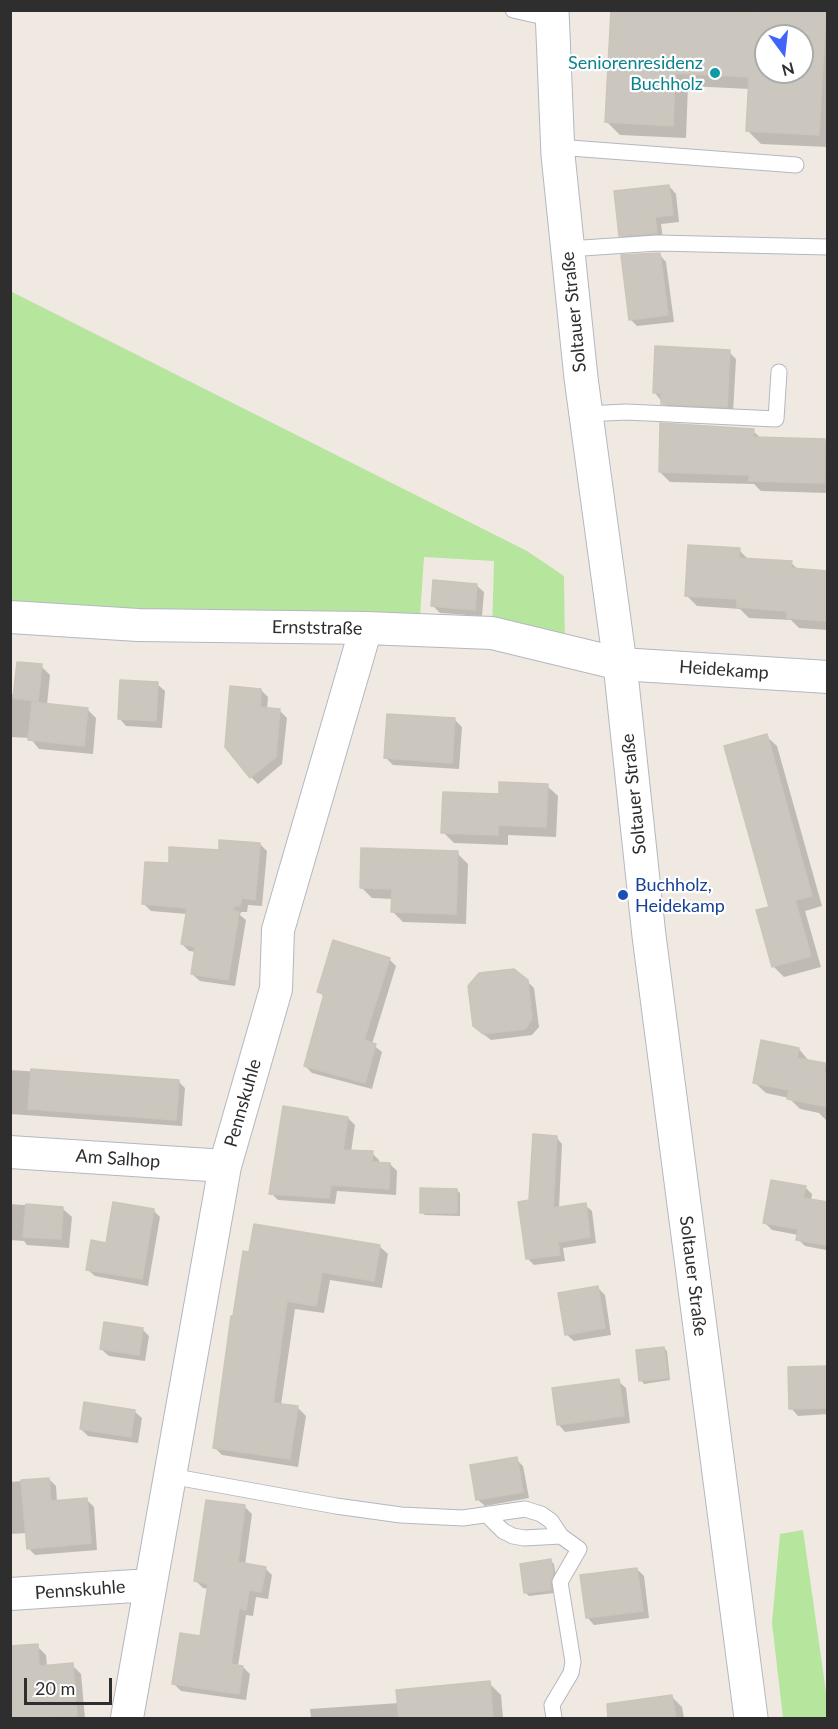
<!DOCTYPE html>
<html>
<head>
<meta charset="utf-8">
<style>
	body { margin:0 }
	#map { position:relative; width:838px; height:1729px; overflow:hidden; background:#efe9e1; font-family:Lato,sans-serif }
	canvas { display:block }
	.frame { position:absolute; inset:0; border:12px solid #2e2e2e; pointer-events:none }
	.north { position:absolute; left:754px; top:24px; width:60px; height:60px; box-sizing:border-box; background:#fff; border:2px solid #ababab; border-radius:50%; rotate:165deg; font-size:16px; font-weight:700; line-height:24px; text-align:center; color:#2e2e2e }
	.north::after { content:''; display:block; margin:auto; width:21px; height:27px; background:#4264fb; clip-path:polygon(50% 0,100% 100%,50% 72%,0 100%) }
	.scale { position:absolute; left:24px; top:1678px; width:88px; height:27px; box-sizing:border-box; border:3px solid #2e2e2e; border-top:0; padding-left:8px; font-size:18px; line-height:21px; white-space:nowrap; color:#2e2e2e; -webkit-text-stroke:4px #fff; paint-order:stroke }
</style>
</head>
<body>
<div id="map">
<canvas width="838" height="1729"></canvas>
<div class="frame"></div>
<div class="north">N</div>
<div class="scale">20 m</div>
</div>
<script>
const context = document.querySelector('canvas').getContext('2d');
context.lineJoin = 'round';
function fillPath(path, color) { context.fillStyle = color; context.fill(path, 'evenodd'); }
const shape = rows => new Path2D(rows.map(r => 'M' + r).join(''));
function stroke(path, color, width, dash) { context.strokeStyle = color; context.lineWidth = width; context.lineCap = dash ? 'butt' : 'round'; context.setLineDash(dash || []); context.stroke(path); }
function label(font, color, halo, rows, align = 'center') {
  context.font = font + ' Lato,sans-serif'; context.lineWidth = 4.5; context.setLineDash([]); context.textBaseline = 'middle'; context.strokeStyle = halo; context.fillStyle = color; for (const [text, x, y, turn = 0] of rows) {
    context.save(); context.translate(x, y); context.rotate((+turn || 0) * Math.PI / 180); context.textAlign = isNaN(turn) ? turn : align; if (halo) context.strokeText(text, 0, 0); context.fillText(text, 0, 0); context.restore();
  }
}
fillPath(shape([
	[10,291,527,551,564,576,565,651,492,633,494,561,424,557,419,631,11,617],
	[803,1530,827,1699,827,1718,783,1718,772,1623,780,1534]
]), '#b6e59e');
fillPath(shape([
	[612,10,757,15,757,10,828,10,828,147,761,144,748,131,750,89,688,86,686,138,620,135,607,122],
	[766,36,802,36,802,72,766,72],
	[669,186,676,194,679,222,661,224,663,240,628,242,620,235],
	[659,254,666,262,674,322,637,326,630,319],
	[729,352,736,359,733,413,669,410,654,392],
	[753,431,762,439,828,441,828,493,761,491,754,484,670,482,660,472],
	[739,550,749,560,791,563,799,570,828,572,828,630,799,628,791,620,749,618,740,609,697,606,686,595],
	[476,585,484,592,482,616,440,613,433,606],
	[41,666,50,675,47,705,87,709,96,718,93,754,39,749,30,738,10,737,10,694,15,695],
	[157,684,165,691,162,728,126,726,119,718],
	[261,690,268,697,267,709,279,710,287,718,282,764,258,784,251,777],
	[455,720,462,727,459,769,393,765,386,758],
	[766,736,777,746,822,906,805,911,821,967,784,977,773,966],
	[547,786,558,796,556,837,508,835,508,845,454,843,443,832,500,796],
	[260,844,267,851,262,906,248,905,247,912,241,912,240,915,246,920,235,986,200,981,192,974,196,952,189,951,182,944,187,914,151,911,144,904,170,864,220,852],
	[457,853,468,864,466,924,403,922,392,911,393,899,372,898,361,887],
	[389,959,396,966,372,1044,382,1052,372,1089,312,1073,305,1066,324,997,319,991],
	[527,981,534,988,539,1027,532,1035,491,1040,482,1033],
	[799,1049,809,1061,825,1064,828,1067,828,1122,819,1113,800,1109,789,1098,766,1093,755,1083],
	[10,1070,178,1081,185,1088,182,1126,10,1114],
	[348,1118,355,1125,351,1152,372,1153,379,1160,379,1163,390,1164,397,1171,396,1195,337,1191,335,1204,278,1200,271,1193],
	[556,1137,562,1144,559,1209,585,1205,592,1211,596,1243,563,1248,565,1261,534,1265,528,1259,531,1201],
	[805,1187,812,1194,811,1201,828,1204,828,1256,826,1250,805,1246,798,1239,798,1235,772,1230,765,1223],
	[457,1190,460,1193,460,1216,425,1215,421,1212],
	[10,1204,62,1208,72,1217,69,1248,27,1245,24,1241,10,1240],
	[153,1210,160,1217,148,1286,95,1276,87,1269,107,1244],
	[379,1246,388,1254,382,1288,330,1280,324,1313,295,1309,281,1405,298,1408,306,1416,298,1467,222,1455,214,1447,245,1253],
	[598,1288,605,1295,611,1335,574,1341,566,1334],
	[142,1329,149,1336,145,1361,109,1356,101,1349],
	[664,1348,667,1351,670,1380,644,1384,641,1380],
	[828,1367,828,1414,798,1416,791,1408],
	[618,1381,626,1388,630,1423,565,1432,558,1424],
	[134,1411,142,1418,138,1443,88,1436,81,1429],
	[516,1459,523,1466,529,1498,485,1506,477,1499],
	[49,1479,56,1486,57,1502,87,1500,94,1507,97,1550,35,1555,28,1548,27,1533,10,1534,10,1482],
	[245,1507,252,1514,245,1565,265,1568,272,1575,268,1599,256,1597,253,1616,246,1615,238,1666,243,1667,250,1674,246,1700,181,1691,174,1684,201,1638,209,1589,203,1588,196,1581],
	[551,1561,554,1564,556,1578,553,1587,554,1593,529,1596,526,1593],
	[637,1569,644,1576,649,1618,594,1625,587,1617],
	[37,1646,46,1655,47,1667,72,1665,81,1674,85,1718,15,1718,10,1648],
	[489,1683,501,1695,503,1718,311,1718,310,1709,399,1703],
	[672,1697,682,1707,684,1718,611,1718]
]), '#0003');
const building = shape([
	[611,10,697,10,756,13,756,10,826,10,819,135,746,131,749,77,675,73,673,126,605,122,611,10],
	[766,36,802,36,802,72,766,72,766,36],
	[669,185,673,215,655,217,657,233,619,236,614,191,669,185],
	[660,253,668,315,629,320,621,255,660,253],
	[655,346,730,350,727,407,661,404,661,393,653,393,655,346],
	[660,423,754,429,753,437,825,439,824,483,749,481,749,475,659,472,660,423],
	[688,545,740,548,739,558,792,561,791,568,828,571,828,621,787,618,787,611,737,607,737,599,685,596,688,545],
	[433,580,477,584,475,610,431,606,433,580],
	[17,662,42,664,38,701,13,698,17,662],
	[120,680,158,682,156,721,118,719,120,680],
	[230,686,261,689,260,707,280,709,276,757,250,778,225,747,230,686],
	[32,702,88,708,84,746,28,740,32,702],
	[387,714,455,718,452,763,384,758,387,714],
	[767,734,812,896,795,900,811,956,772,967,756,910,769,907,724,746,767,734],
	[499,782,548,784,546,827,498,825,498,835,441,833,443,792,499,794,499,782],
	[219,840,260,843,255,900,242,898,240,906,234,906,233,910,239,912,228,980,191,974,195,947,181,944,187,908,142,904,145,862,169,863,169,847,219,850,219,840],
	[361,848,458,851,456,914,391,912,392,889,360,888,361,848],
	[333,940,390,958,364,1040,376,1044,365,1083,304,1066,324,994,317,992,333,940],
	[514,969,528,980,532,1019,525,1029,483,1034,473,1026,468,986,479,973,514,969],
	[761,1040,799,1048,797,1058,825,1063,824,1073,828,1073,828,1107,787,1099,789,1090,753,1083,761,1040],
	[31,1069,179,1080,176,1120,28,1109,31,1069],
	[283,1106,348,1117,343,1150,373,1151,372,1162,390,1163,389,1189,331,1185,329,1198,269,1194,283,1106],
	[533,1134,557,1136,553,1208,586,1203,590,1237,558,1242,560,1255,526,1259,518,1202,529,1200,533,1134],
	[771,1180,806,1186,803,1198,828,1202,828,1245,796,1240,798,1229,763,1223,771,1180],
	[420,1188,457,1189,457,1213,420,1213,420,1188],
	[113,1202,154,1209,142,1279,86,1270,91,1240,106,1243,113,1202],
	[26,1204,63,1207,61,1239,23,1237,26,1204],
	[254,1224,380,1245,374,1281,322,1272,316,1306,287,1301,273,1403,298,1406,290,1459,213,1448,231,1316,233,1316,243,1251,249,1252,254,1224],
	[598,1286,605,1328,565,1335,558,1293,598,1286],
	[104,1322,143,1328,139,1355,100,1349,104,1322],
	[664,1347,668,1378,639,1381,636,1350,664,1347],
	[828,1366,828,1408,789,1409,788,1367,828,1366],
	[619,1379,624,1416,557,1425,552,1388,619,1379],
	[84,1402,135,1410,131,1437,80,1429,84,1402],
	[517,1457,523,1492,476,1500,470,1465,517,1457],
	[49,1478,51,1501,87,1498,91,1543,27,1549,21,1480,49,1478],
	[206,1500,245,1505,238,1562,266,1567,261,1592,249,1590,246,1610,239,1608,231,1664,243,1666,239,1694,172,1684,180,1633,200,1636,208,1584,194,1581,206,1500],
	[551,1559,553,1574,550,1583,551,1590,524,1593,520,1564,551,1559],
	[637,1568,643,1611,586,1618,580,1575,637,1568],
	[38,1644,39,1666,73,1663,77,1716,13,1719,10,1646,38,1644],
	[490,1681,493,1719,399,1719,396,1690,490,1681],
	[672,1695,676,1719,608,1719,607,1704,672,1695]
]);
fillPath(building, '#cbc7bf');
stroke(building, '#cbc5ba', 1.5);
const lane = shape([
	[513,10,553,19],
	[557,147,796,165],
	[568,249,657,243,828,247],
	[586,414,626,412,776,419,779,372],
	[170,1476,336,1506,401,1515,463,1518,525,1509,541,1514,551,1521,561,1536,579,1549,560,1582,573,1662,571,1673,552,1705,554,1718],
	[487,1515,503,1531,513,1536,524,1538,561,1536]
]);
const street = shape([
	[10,617,138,625,366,628,492,633,620,664,828,677],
	[10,1152,225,1166],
	[10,1594,150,1585],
	[127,1718,225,1166,276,989,278,930,366,628]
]);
const secondary = shape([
	[552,10,558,155,581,378,620,664,649,936,751,1718]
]);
stroke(lane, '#b4b7c1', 17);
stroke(street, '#b4b7c1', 34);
stroke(secondary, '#b4b7c1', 35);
stroke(lane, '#fff', 15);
stroke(street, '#fff', 32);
stroke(secondary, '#fff', 33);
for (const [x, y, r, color] of [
	[715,73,6,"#0f9aa8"],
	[623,895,6,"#1a4fb4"]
]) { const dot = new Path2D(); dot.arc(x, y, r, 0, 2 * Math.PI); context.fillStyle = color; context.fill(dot); stroke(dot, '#fff', 2); }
label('18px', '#0d838f', '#fff', [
	["Seniorenresidenz",703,63],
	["Buchholz",703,84]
], 'right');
label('18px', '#2e2e2e', '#fff', [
	["Soltauer Straße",574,312,-96],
	["Ernststraße",317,628,1],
	["Heidekamp",724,670,4],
	["Soltauer Straße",634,794,-96],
	["Pennskuhle",243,1103,-74],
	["Am Salhop",118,1159,4],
	["Soltauer Straße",693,1276,83],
	["Pennskuhle",80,1590,-4]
]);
label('18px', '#164399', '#fff', [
	["Buchholz,",635,885],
	["Heidekamp",635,906]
], 'left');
</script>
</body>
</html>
